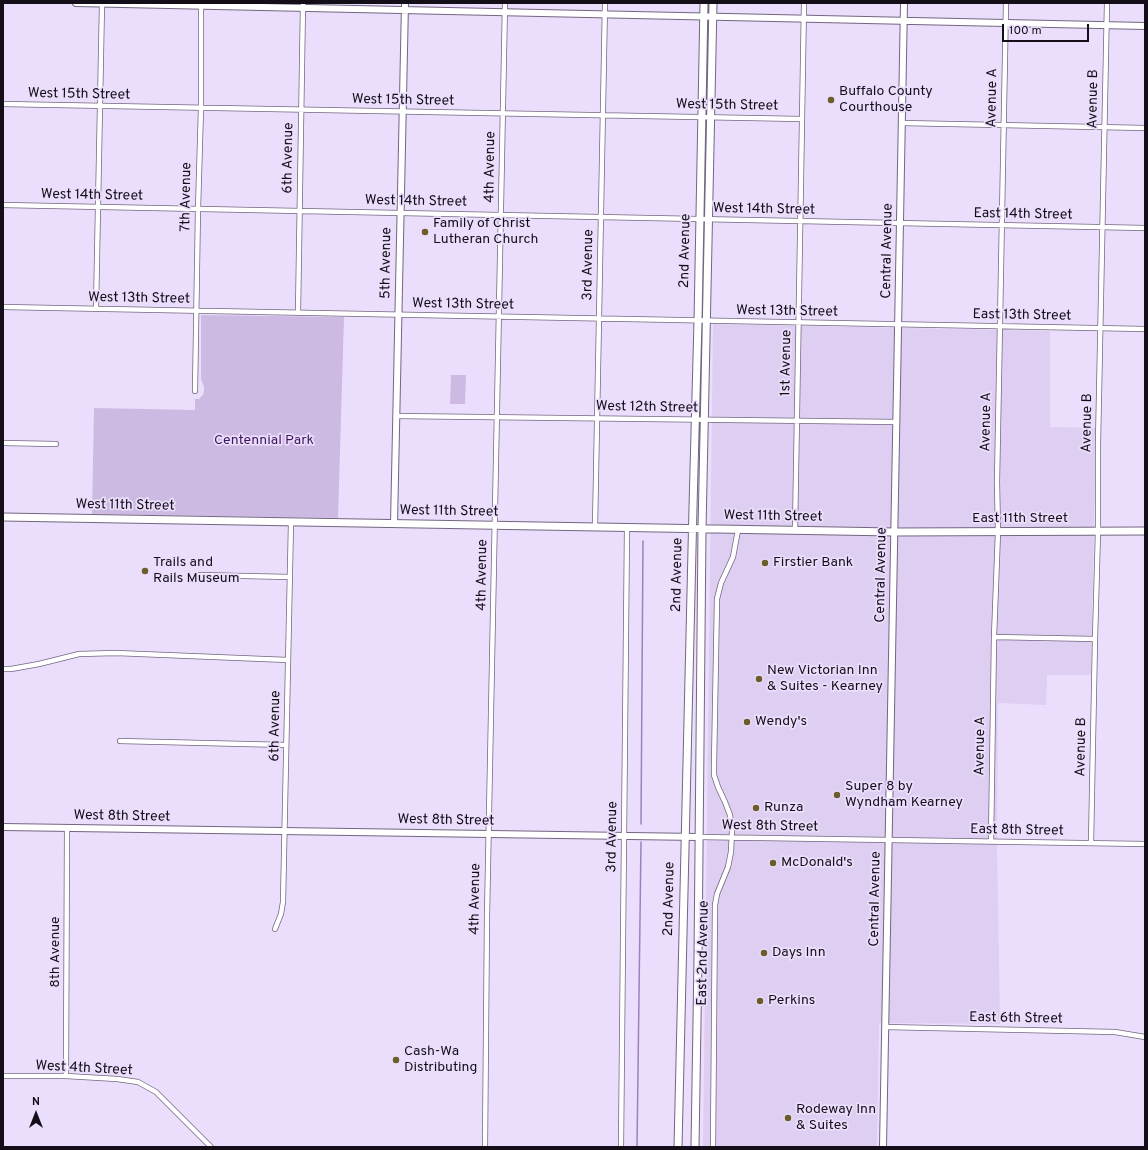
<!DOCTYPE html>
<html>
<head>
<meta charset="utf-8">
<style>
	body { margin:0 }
	#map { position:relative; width:1148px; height:1150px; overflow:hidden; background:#ebdefc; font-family:Overpass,sans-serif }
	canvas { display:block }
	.frame { position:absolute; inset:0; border:4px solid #130e18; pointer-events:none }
	.north { position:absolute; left:16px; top:1094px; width:40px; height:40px; -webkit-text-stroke:3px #ebdefc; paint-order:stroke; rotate:0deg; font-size:11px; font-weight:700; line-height:16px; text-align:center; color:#130e18 }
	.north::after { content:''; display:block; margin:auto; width:14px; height:18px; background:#130e18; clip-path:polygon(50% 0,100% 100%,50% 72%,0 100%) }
	.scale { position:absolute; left:1002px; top:24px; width:87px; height:18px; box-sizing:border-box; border:2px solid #130e18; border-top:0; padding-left:5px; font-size:12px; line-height:14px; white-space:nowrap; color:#130e18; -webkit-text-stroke:3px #ebdefc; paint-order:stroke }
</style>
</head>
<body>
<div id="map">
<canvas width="1148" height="1150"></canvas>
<div class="frame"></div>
<div class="north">N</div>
<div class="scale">100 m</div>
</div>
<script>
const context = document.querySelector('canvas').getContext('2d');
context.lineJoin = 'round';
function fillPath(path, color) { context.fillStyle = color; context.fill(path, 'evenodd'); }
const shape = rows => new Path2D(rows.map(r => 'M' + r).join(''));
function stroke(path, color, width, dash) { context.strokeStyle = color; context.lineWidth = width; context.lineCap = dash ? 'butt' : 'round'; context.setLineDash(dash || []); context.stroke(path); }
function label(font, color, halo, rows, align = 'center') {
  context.font = font + ' Overpass,sans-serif'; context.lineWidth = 3.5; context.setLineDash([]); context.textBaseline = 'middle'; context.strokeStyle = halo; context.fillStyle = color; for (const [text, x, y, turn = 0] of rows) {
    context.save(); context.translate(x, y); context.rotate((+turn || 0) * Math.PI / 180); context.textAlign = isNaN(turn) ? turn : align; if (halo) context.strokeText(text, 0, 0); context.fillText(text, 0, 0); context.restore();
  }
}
fillPath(shape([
	[713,324,1050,331,1050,427,1096,428,1091,675,1047,675,1046,705,998,703,997,846,1000,1024,879,1023,877,1147,703,1147]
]), '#decef1');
fillPath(shape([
	[201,315,344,317,338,518,92,514,94,408,195,410,195,399,199,399,203,395,204,391,204,387,201,379],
	[451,375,466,375,465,404,450,404]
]), '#ccbae2');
stroke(shape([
	[641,824,643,541],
	[637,1147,641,842]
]), '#9c81bb', 1.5);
const minor = shape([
	[3,104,802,119],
	[902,123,1145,128],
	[3,205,1145,228],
	[3,307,1145,329],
	[96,309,102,3],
	[298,313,303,3],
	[195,391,198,209,201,108,201,3],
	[396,416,897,422],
	[3,443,56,444],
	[595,527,605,3],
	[795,531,804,3],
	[199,575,290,577],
	[994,637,1095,639],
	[3,669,11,669,39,664,79,654,116,653,288,660],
	[120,741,286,745],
	[699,837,1145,844],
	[991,842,994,637,998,532,997,482,1006,3],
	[1091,843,1095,639,1098,531,1098,443,1107,3],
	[275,929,281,914,283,902,291,522],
	[885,1027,1115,1032,1145,1037],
	[3,1076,66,1076,117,1079,138,1082,156,1092,211,1147],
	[66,1076,67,828],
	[485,1147,487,916,505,3],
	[621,1147,627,528],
	[713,1147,715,905,717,894,728,867,731,852,732,831,730,815,725,802,718,787,714,775,714,765,717,599,721,583,733,557,738,530]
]);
const tertiary = shape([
	[76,3,1145,26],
	[394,524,405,3],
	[3,827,699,837],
	[883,1147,904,3]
]);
const secondary = shape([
	[3,517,895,532,1145,531],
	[678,1147,693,507,698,321,704,3],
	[695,1147,698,958,702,529,713,3]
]);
stroke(minor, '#726680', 6);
stroke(tertiary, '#726680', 8);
stroke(secondary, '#726680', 9);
stroke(minor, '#fff', 4.5);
stroke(tertiary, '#fff', 6);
stroke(secondary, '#fff', 7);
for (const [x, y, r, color] of [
	[831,100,4,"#6a5d2a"],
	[425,232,4,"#6a5d2a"],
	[765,563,4,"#6a5d2a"],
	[145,571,4,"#6a5d2a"],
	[759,679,4,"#6a5d2a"],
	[747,722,4,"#6a5d2a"],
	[837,795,4,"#6a5d2a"],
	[756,808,4,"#6a5d2a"],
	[773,863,4,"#6a5d2a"],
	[764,953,4,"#6a5d2a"],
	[760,1001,4,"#6a5d2a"],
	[396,1060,4,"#6a5d2a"],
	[788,1118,4,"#6a5d2a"]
]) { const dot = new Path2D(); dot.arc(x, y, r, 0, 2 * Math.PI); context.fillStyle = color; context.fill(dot); stroke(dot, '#ebdefc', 1.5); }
label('14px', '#130e18', '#ebdefc', [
	["Buffalo County",839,92],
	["Courthouse",839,108],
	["Family of Christ",433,224],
	["Lutheran Church",433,240],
	["Trails and",153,563],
	["Rails Museum",153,579],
	["Firstier Bank",773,563],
	["New Victorian Inn",767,671],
	["& Suites - Kearney",767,687],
	["Wendy's",755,722],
	["Super 8 by",845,787],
	["Wyndham Kearney",845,803],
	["Runza",764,808],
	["McDonald's",781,863],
	["Days Inn",772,953],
	["Perkins",768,1001],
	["Cash-Wa",404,1052],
	["Distributing",404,1068],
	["Rodeway Inn",796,1110],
	["& Suites",796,1126]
], 'left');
label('14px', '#130e18', '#ebdefc', [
	["West 15th Street",79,95,1],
	["Avenue A",993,98,-89],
	["Avenue B",1094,99,-89],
	["West 15th Street",403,101,1],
	["West 15th Street",727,106,1],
	["6th Avenue",289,158,-89],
	["4th Avenue",491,167,-89],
	["West 14th Street",92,196,1],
	["7th Avenue",187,197,-89],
	["West 14th Street",416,202,1],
	["West 14th Street",764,210,1],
	["East 14th Street",1023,215,1],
	["2nd Avenue",686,251,-89],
	["Central Avenue",888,251,-89],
	["5th Avenue",387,263,-89],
	["3rd Avenue",589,265,-89],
	["West 13th Street",139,299,1],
	["West 13th Street",463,305,1],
	["West 13th Street",787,312,1],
	["East 13th Street",1022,316,1],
	["1st Avenue",787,363,-89],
	["West 12th Street",647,408,1],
	["Avenue A",987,422,-89],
	["Avenue B",1088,423,-89],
	["West 11th Street",125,506,1],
	["West 11th Street",449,512,1],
	["West 11th Street",773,517,1],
	["East 11th Street",1020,519],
	["4th Avenue",483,575,-89],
	["2nd Avenue",678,575,-89],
	["Central Avenue",882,575,-89],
	["6th Avenue",276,726,-89],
	["Avenue A",981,746,-89],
	["Avenue B",1082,747,-89],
	["West 8th Street",122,817,1],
	["West 8th Street",446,821,1],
	["West 8th Street",770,827,1],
	["East 8th Street",1017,831,1],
	["3rd Avenue",613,837,-89],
	["4th Avenue",476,899,-89],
	["2nd Avenue",670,899,-89],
	["Central Avenue",876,899,-89],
	["8th Avenue",56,952,-90],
	["East 2nd Avenue",704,953,-89],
	["East 6th Street",1016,1019,1],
	["West 4th Street",84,1069,3]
]);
label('14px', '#3d165d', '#ebdefc', [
	["Centennial Park",264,441]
]);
</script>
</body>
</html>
